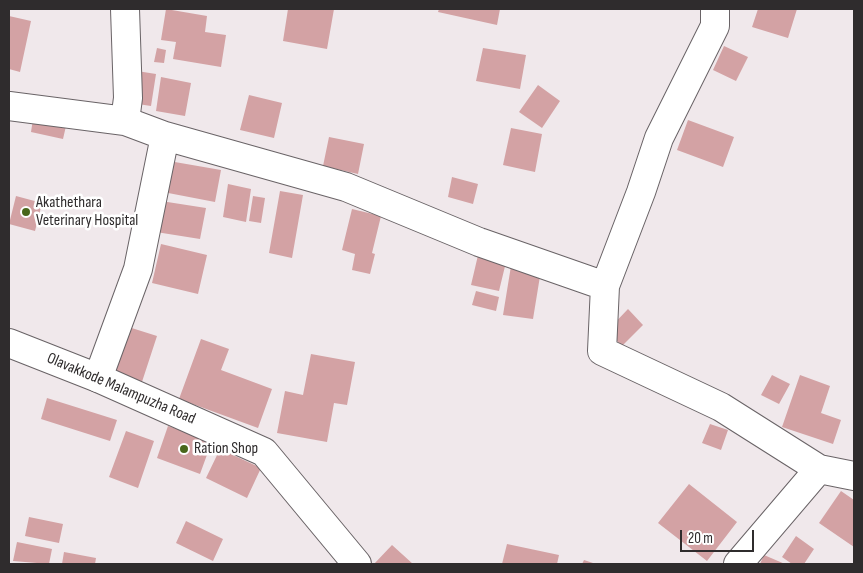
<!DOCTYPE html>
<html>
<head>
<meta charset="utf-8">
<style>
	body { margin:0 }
	#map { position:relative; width:863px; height:573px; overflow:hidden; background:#f0e8eb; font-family:"Sofia Sans Condensed",sans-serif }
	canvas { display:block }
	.frame { position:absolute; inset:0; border:10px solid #2f2c2d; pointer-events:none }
	.scale { position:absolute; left:680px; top:530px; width:74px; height:22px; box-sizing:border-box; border:2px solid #2f2c2d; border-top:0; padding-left:6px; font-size:15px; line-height:18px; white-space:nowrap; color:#2f2c2d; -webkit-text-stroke:4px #fff; paint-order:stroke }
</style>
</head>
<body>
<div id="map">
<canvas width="863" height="573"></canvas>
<div class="frame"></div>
<div class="scale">20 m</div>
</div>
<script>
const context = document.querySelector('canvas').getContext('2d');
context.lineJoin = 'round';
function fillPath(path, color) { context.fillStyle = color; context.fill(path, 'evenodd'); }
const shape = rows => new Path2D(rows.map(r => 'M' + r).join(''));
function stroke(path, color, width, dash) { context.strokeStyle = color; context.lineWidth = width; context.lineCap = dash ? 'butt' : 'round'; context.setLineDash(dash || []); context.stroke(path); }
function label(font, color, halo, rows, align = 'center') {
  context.font = font + ' "Sofia Sans Condensed",sans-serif'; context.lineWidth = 5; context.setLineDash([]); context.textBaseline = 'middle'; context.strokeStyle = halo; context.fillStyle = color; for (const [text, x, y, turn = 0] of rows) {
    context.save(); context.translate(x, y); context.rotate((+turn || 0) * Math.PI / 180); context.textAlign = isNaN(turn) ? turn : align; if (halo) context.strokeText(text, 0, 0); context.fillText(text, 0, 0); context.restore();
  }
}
fillPath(shape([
	[166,9,207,16,205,32,226,35,221,67,173,59,176,42,161,40],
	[288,9,334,9,327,49,283,41],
	[439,9,500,9,497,25,438,12],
	[758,9,797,9,788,38,752,27],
	[9,16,31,21,20,72,9,69],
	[724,46,748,57,736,81,713,70],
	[157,48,166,50,164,63,154,62],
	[483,48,526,55,520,89,476,81],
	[137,71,156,74,151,106,131,103],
	[161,77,191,83,185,116,156,111],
	[538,85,560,101,542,128,519,112],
	[249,95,282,103,274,138,240,130],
	[33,119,66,126,63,139,31,132],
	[688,120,734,137,723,167,677,150],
	[511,128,542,134,535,172,503,165],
	[329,137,364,144,358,174,323,166],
	[169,161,221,170,215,202,163,192],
	[452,177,478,184,473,204,448,197],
	[228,184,251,189,246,222,223,217],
	[280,191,303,195,292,258,269,253],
	[16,196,42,203,35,231,9,224],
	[253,196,265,198,261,223,249,221],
	[161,201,206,208,200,239,156,232],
	[352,209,381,216,372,253,375,254,370,274,352,270,355,254,342,250],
	[161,244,207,255,198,294,152,283],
	[479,251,507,258,499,291,471,285],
	[511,266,541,270,533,319,503,315],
	[476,291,499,297,496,311,472,305],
	[628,309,643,325,622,346,607,331],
	[119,324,157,336,139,391,101,378],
	[201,339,229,349,221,370,272,389,258,428,179,399],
	[311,354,355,362,347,405,334,403,327,442,277,433,285,391,303,395],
	[772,375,790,384,779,404,761,395],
	[800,375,830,386,821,413,841,420,833,444,782,427],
	[47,398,117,420,110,441,41,419],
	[710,424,728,430,721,450,702,443],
	[168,426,212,441,200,474,157,458],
	[126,431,154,441,138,488,109,477],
	[220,449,261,468,247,498,206,478],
	[689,484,737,522,707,561,658,523],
	[841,491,854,500,854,547,819,523],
	[29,517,63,524,59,543,25,536],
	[186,521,223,539,213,561,176,543],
	[796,536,814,549,804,564,792,564,782,557],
	[17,542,52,549,49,564,13,561],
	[507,544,559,555,557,564,502,564],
	[392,545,413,564,374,564],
	[64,552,96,558,95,564,62,564],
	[764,555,785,564,760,564],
	[584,560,596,564,582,564]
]), '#d3a2a4');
const minor = shape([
	[715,9,715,26,659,138,641,192,605,286,602,351,721,407,819,469],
	[9,106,125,121],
	[165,136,346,187,479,242,605,286],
	[98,378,138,269,165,136,125,121,128,98,125,9],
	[738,564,819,469,854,476]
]);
const major = shape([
	[9,343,98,378,264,452,357,564]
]);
stroke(minor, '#696366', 30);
stroke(major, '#696366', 30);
stroke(minor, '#fff', 28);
stroke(major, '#fff', 28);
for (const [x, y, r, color] of [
	[26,212,5,"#48661a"],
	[184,449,5,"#48661a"]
]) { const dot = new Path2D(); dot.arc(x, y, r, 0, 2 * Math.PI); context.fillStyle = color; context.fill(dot); stroke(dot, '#fff', 2); }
label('16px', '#2f2c2d', '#fff', [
	["Akathethara",36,203],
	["Veterinary Hospital",36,221],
	["Ration Shop",194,449]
], 'left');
label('16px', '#2f2c2d', '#fff', [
	["Olavakkode Malampuzha Road",121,389,23]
]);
</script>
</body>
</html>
